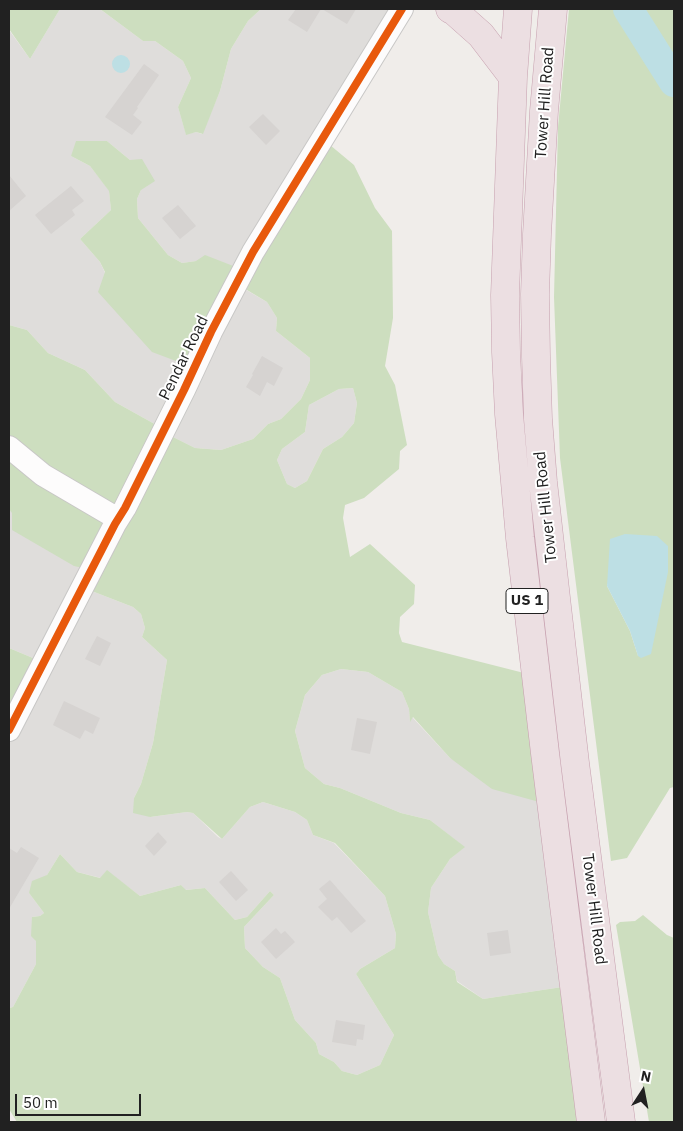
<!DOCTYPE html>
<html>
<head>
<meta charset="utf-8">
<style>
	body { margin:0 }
	#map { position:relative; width:683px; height:1131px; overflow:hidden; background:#f0edea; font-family:"IBM Plex Sans",sans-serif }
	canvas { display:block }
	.frame { position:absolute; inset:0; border:10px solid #212121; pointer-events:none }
	.north { position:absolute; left:618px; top:1066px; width:50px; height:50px; -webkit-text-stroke:4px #fff; paint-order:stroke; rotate:11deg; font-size:14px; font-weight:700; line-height:20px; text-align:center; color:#212121 }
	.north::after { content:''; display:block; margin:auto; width:18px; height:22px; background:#212121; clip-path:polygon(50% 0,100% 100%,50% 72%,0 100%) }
	.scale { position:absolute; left:15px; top:1094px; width:126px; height:22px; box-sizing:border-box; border:2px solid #212121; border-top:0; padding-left:6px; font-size:15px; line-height:18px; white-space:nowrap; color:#212121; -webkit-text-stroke:4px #fff; paint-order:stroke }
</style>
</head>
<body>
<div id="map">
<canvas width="683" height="1131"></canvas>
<div class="frame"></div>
<div class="north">N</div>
<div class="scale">50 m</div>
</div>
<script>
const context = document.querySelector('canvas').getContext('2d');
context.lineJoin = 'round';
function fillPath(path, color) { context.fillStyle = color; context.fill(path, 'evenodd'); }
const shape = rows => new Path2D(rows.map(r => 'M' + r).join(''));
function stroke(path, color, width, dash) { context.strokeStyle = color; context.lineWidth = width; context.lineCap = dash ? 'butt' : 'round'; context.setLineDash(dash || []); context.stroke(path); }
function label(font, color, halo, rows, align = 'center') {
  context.font = font + ' "IBM Plex Sans",sans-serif'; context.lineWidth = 4; context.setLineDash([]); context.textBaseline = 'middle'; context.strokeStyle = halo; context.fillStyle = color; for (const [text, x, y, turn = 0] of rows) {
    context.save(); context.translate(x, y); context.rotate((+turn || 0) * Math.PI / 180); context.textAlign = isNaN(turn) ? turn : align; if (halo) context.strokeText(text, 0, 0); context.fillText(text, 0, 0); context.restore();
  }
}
fillPath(shape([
	[60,9,100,9,143,41,155,41,183,61,191,78,178,107,186,134,196,132,202,134,220,91,231,49,248,21,261,9,407,9,241,269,196,261,182,263,168,255,138,218,137,199,141,190,130,160,107,141,71,156,90,166,109,190,111,210,80,239,100,262,105,273,241,287,267,302,277,318,276,331,310,358,310,380,301,399,281,419,268,424,253,439,221,450,195,448,169,435,160,427,115,402,85,370,48,353,27,330,9,325,9,30,30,59],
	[353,388,357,403,354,423,342,437,323,449,307,481,295,488,287,484,277,460,282,449,305,432,309,405,339,389],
	[9,509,89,569,84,588,133,607,141,614,145,628,142,637,167,660,153,743,141,784,134,798,150,817,187,812,193,813,218,837,222,839,250,807,263,802,295,812,307,820,313,835,334,843,385,896,396,934,395,948,360,969,356,974,394,1035,380,1065,357,1075,342,1071,334,1062,319,1054,316,1043,295,1020,280,978,263,967,245,948,244,927,274,895,270,891,247,917,235,920,205,888,185,890,181,885,140,896,107,871,101,878,77,872,60,854,47,875,29,893,44,913,40,916,32,917,36,941,36,964,13,1007,9,1008,9,726,40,661,9,648],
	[341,669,368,672,402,692,409,709,410,721,412,717,450,758,543,803,569,986,483,999,457,981,455,971,444,964,438,955,428,912,431,888,450,859,464,847,430,820,401,813,340,788,324,784,305,768,295,731,305,695,322,675]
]), '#dfdddb');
fillPath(shape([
	[9,9,60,9,30,59,9,29],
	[100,9,261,9,248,21,231,49,220,91,203,134,196,132,186,135,178,107,191,78,183,61,155,41,143,41],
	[569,9,674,9,674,787,670,788,627,858,611,861,560,458,554,297,558,127],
	[625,534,638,656,630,631,607,586],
	[76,141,107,141,130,160,142,159,155,181,141,190,137,199,138,218,168,255,182,263,196,261,205,255,241,269,330,145,354,165,375,208,392,231,393,318,385,366,395,385,407,445,400,451,399,469,364,498,345,505,343,518,350,557,370,544,415,585,414,604,400,617,399,633,402,642,528,674,543,803,492,789,450,758,413,717,410,722,409,709,402,692,368,672,341,669,322,675,305,695,295,731,305,768,324,784,340,788,401,813,430,820,465,847,450,859,431,888,428,912,438,955,444,964,455,971,457,982,483,999,569,986,580,1122,17,1122,9,1109,9,1008,13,1007,36,964,36,941,31,936,32,917,40,916,44,913,29,893,32,881,47,875,60,854,77,872,100,878,107,870,140,896,181,885,186,890,205,888,235,920,247,917,270,891,274,895,244,927,245,948,263,967,280,978,295,1020,316,1043,319,1054,334,1062,342,1071,357,1075,380,1065,394,1035,356,974,360,969,395,948,396,934,385,896,335,843,313,835,307,820,295,812,263,802,250,807,222,839,193,813,187,812,150,817,133,813,134,798,141,784,153,743,167,660,142,637,145,628,141,614,133,607,84,588,88,569,74,566,12,530,12,513,9,509,9,325,27,330,48,353,85,370,115,402,160,427,169,435,195,448,221,450,253,439,268,424,281,419,301,399,310,380,310,358,276,331,277,318,267,302,242,287,192,367,152,352,98,292,105,272,100,262,80,239,111,210,109,191,90,166,71,156],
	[353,388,357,403,354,423,342,437,323,449,307,481,295,488,287,484,277,460,282,449,305,432,309,405,339,389],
	[9,648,40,661,9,726],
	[643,915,667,935,674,938,674,1122,649,1122,616,925,620,922,635,921]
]), '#cddebf');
fillPath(shape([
	'112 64a9 9 0 1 1 18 0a9 9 0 1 1-18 0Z',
	[625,534,657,536,668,546,668,572,651,654,641,658,638,656,630,631,607,586,610,539]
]), '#bddfe4');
stroke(shape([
	[628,9,674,82]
]), '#bddfe4', 30);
fillPath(shape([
	[296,9,321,9,307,32,288,20],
	[322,9,356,9,347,24],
	[144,64,159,75,137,107,138,108,133,115,142,122,132,135,105,117],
	[263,114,280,131,266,145,249,127],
	[9,175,26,196,9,211],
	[71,186,84,201,72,210,75,215,51,234,35,215],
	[178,205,196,226,180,239,162,218],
	[262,356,283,368,274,386,267,382,260,396,246,387,253,375,252,374],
	[97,636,111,643,100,666,85,659],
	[64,701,100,718,93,734,85,730,80,739,53,725],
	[357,718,377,722,370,754,351,750],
	[158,832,167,842,154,856,145,846],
	[21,847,39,858,9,909,9,848,17,853],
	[231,871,248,890,236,901,219,882],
	[330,880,366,921,351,933,337,917,332,921,318,907,327,899,319,889],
	[276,928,281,934,285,931,295,942,276,959,261,942],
	[508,930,511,953,490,956,487,933],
	[336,1020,365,1025,363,1040,357,1039,356,1046,332,1042]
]), '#d6d3d1');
const minor = shape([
	[9,447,43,475,118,519],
	[9,730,115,524,125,508,184,390,211,332,253,252,402,9]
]);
const highway = shape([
	[450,9,454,11,481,35,513,77],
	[518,9,513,77,505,295,506,352,509,414,520,538,545,753,591,1122],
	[553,9,544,111,537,234,535,294,536,357,538,419,543,482,557,607,575,763,621,1122]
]);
stroke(minor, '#c8c7c6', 24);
stroke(highway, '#c69fae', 29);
stroke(minor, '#fdfcfc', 22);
stroke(highway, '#ecdfe2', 28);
stroke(shape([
	[9,730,115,524,125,508,184,390,211,332,253,252,402,9]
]), '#e8590c', 8);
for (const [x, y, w] of [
	[527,601,42]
]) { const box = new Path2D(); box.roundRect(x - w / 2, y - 12.5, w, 25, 4); context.fillStyle = '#fff'; context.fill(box); stroke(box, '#212121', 1); }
label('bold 15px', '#212121', null, [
	["US 1",527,601]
]);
label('16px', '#212121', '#fff', [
	["Tower Hill Road",545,103,-86],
	["Pendar Road",184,358,-64],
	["Tower Hill Road",546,507,-96],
	["Tower Hill Road",594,909,83]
]);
</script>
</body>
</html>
